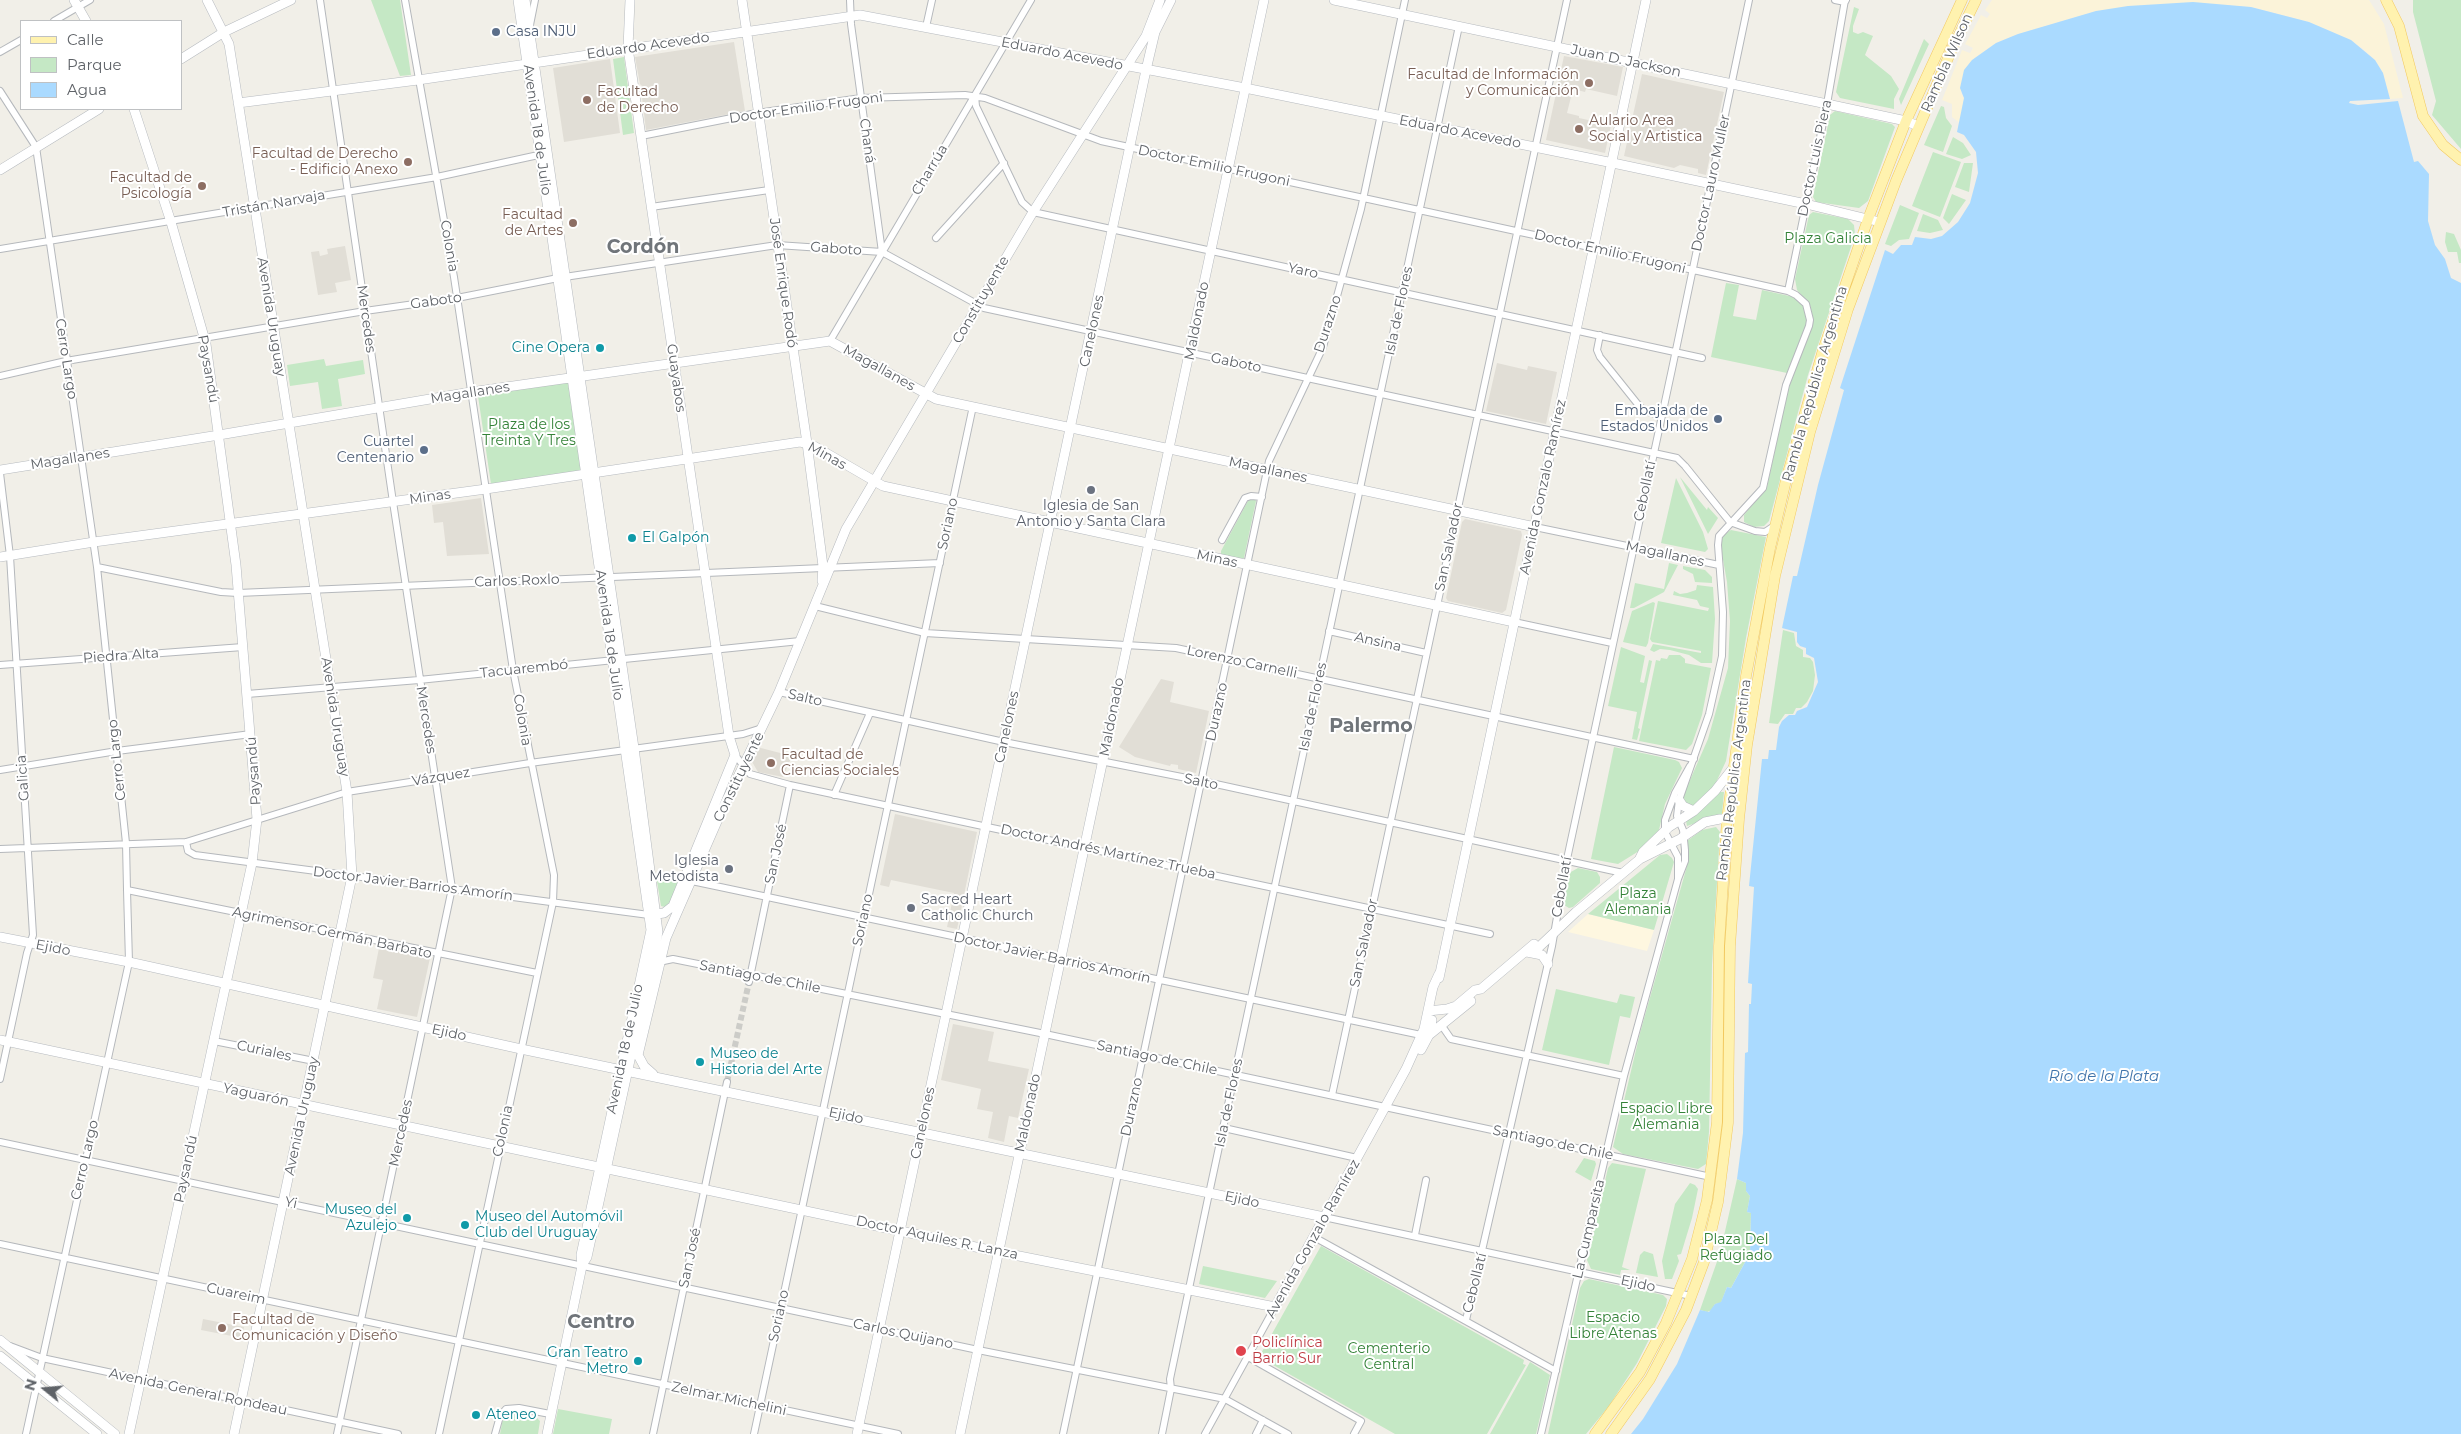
<!DOCTYPE html>
<html>
<head>
<meta charset="utf-8">
<style>
	body { margin:0 }
	#map { position:relative; width:2461px; height:1434px; overflow:hidden; background:#f1efe8; font-family:Montserrat,sans-serif }
	canvas { display:block }
	.legend { position:absolute; left:20px; top:20px; width:162px; height:90px; box-sizing:border-box; background:#fff; border:1px solid #bfc1c3; margin:0; padding:6px 9px; list-style:none; font-size:15px; color:#5f6368 }
	.legend li { display:flex; align-items:center; gap:10px; height:25px }
	.legend b { width:25px; border:1px solid #bfc1c3 }
	.north { position:absolute; left:20px; top:1364px; width:50px; height:50px; -webkit-text-stroke:4px #fff; paint-order:stroke; rotate:287deg; font-size:14px; font-weight:700; line-height:20px; text-align:center; color:#5f6368 }
	.north::after { content:''; display:block; margin:auto; width:18px; height:22px; background:#5f6368; clip-path:polygon(50% 0,100% 100%,50% 72%,0 100%) }
</style>
</head>
<body>
<div id="map">
<canvas width="2461" height="1434"></canvas>
<ul class="legend">
<li><b style="height:6px;background:#fff2af"></b>Calle</li>
<li><b style="height:14px;background:#c5e8c5"></b>Parque</li>
<li><b style="height:14px;background:#aadaff"></b>Agua</li>
</ul>
<div class="north">N</div>
</div>
<script>
const context = document.querySelector('canvas').getContext('2d');
context.lineJoin = 'round';
function fillPath(path, color) { context.fillStyle = color; context.fill(path, 'evenodd'); }
const shape = rows => new Path2D(rows.map(r => 'M' + r).join(''));
function stroke(path, color, width, dash) { context.strokeStyle = color; context.lineWidth = width; context.lineCap = dash ? 'butt' : 'round'; context.setLineDash(dash || []); context.stroke(path); }
function label(font, color, halo, rows, align = 'center') {
  context.font = font + ' Montserrat,sans-serif'; context.lineWidth = 4; context.setLineDash([]); context.textBaseline = 'middle'; context.strokeStyle = halo; context.fillStyle = color; for (const [text, x, y, turn = 0] of rows) {
    context.save(); context.translate(x, y); context.rotate((+turn || 0) * Math.PI / 180); context.textAlign = isNaN(turn) ? turn : align; if (halo) context.strokeText(text, 0, 0); context.fillText(text, 0, 0); context.restore();
  }
}
fillPath(shape([
	[1588,914,1654,930,1647,951,1568,932]
]), '#fef7e0');
fillPath(shape([
	[734,42,745,111,646,130,642,97,644,93,643,87,640,84,635,57],
	[1564,56,1623,67,1617,96,1586,89,1585,92,1573,89,1567,113,1579,116,1579,118,1611,125,1605,153,1546,140],
	[610,59,620,133,564,142,553,68],
	[1642,74,1724,92,1706,175,1698,173,1698,169,1680,165,1674,168,1624,156],
	[345,246,351,280,335,283,337,292,318,295,311,252,319,251,320,256,328,254,327,249],
	[1497,363,1527,370,1528,366,1557,372,1546,424,1486,411],
	[481,498,489,554,447,556,443,522,434,523,432,505],
	[1465,519,1521,531,1522,535,1506,610,1502,613,1448,601,1446,598,1462,522],
	[1161,679,1174,682,1170,702,1209,711,1196,773,1178,769,1178,765,1171,764,1170,766,1135,757,1119,747],
	[757,747,792,756,783,777,758,772,751,760],
	[895,814,977,832,957,929,947,927,954,893,891,880,889,887,880,885],
	[379,948,430,958,417,1017,377,1009,383,980,373,978],
	[953,1024,994,1032,988,1061,1029,1069,1018,1118,1009,1116,1004,1142,988,1138,993,1112,977,1109,981,1089,941,1080],
	[203,1319,244,1327,242,1338,201,1330]
]), '#e1ded6');
fillPath(shape([
	[371,0,400,0,411,75,400,76],
	[2413,0,2461,0,2461,149,2432,115,2436,101,2413,12],
	[1854,7,1859,9,1853,26,1853,32,1858,34,1863,32,1873,36,1865,55,1891,76,1899,89,1894,99,1894,109,1840,98,1836,92],
	[1924,39,1929,44,1901,105,1899,99],
	[624,57,634,133,623,135,613,59],
	[1941,106,1944,107,1946,118,1952,126,1943,152,1924,145],
	[1835,111,1892,124,1895,127,1868,201,1859,208,1816,202,1813,197,1830,115],
	[1953,137,1963,143,1971,155,1962,159,1946,154],
	[1933,152,1961,162,1940,217,1912,206],
	[1964,163,1973,163,1969,192,1955,187],
	[1952,194,1966,200,1949,224,1943,218],
	[1900,205,1919,213,1909,239,1899,240,1891,246,1885,244],
	[1813,212,1848,219,1854,225,1855,235,1808,375,1769,521,1764,526,1754,527,1744,522,1744,515,1767,487,1790,381,1812,322,1810,305,1797,290,1795,279,1809,215],
	[1923,214,1938,220,1943,230,1930,233,1917,231],
	[2446,232,2454,234,2461,250,2461,263,2459,263,2457,252,2448,252,2445,242],
	[1726,283,1739,285,1733,316,1756,320,1762,290,1794,297,1802,303,1808,318,1806,325,1787,373,1711,357],
	[324,359,326,366,363,360,365,374,338,379,342,406,322,409,318,382,290,386,287,365],
	[568,382,581,471,491,484,478,396],
	[1680,477,1707,510,1708,507,1718,518,1708,534],
	[1676,478,1703,532,1708,549,1705,552,1661,543],
	[1249,499,1255,499,1256,501,1244,558,1241,559,1221,555,1221,551],
	[1731,530,1766,537,1746,638,1726,761,1713,789,1694,806,1686,805,1683,796,1708,739,1728,668,1730,621,1727,582,1720,543,1723,535],
	[1669,563,1678,565,1664,592,1634,608,1630,608,1635,583,1664,589],
	[1683,566,1705,570,1712,577,1712,583,1695,582,1693,574,1683,569],
	[1697,585,1713,587,1715,619,1712,663,1701,663,1689,655,1670,650,1660,649,1654,652,1650,650,1653,644,1701,653,1701,651,1652,642,1650,639,1658,601,1708,611,1709,608,1700,606,1697,600,1673,595,1674,591,1680,594,1687,593,1696,590],
	[1653,602,1655,603,1648,643,1646,647,1623,642,1632,611],
	[1783,630,1794,633,1796,646,1803,650,1803,657,1810,658,1813,662,1815,675,1813,691,1807,702,1801,708,1796,708,1793,714,1785,714,1778,724,1769,723],
	[1621,647,1645,656,1640,682,1644,683,1649,660,1652,661,1638,728,1640,729,1637,740,1632,739,1637,712,1608,706],
	[1669,655,1680,655,1685,659,1685,663,1711,668,1702,715,1692,744,1686,750,1639,741,1656,660,1660,661,1661,658,1667,659],
	[1614,747,1675,760,1679,762,1682,768,1665,804,1659,830,1639,851,1618,864,1591,859],
	[1720,792,1724,792,1722,814,1687,826,1686,821],
	[1716,827,1720,832,1712,965,1709,1132,1706,1164,1698,1169,1623,1154,1613,1147,1640,1033,1687,866,1687,841,1702,830],
	[1667,854,1672,858,1674,862,1654,930,1588,914,1660,855],
	[1578,868,1597,872,1600,877,1600,883,1573,907,1569,908,1564,905,1563,901,1569,873],
	[656,875,681,878,671,903,665,907,661,906],
	[1556,989,1617,1003,1620,994,1635,997,1630,1018,1620,1016,1609,1065,1542,1050],
	[1584,1158,1595,1161,1596,1164,1591,1181,1575,1172],
	[1612,1163,1646,1169,1622,1267,1630,1270,1621,1270,1620,1275,1591,1269,1587,1260,1608,1168],
	[1737,1179,1746,1183,1746,1191,1750,1196,1747,1212,1751,1213,1750,1253,1731,1288,1727,1287,1721,1303,1715,1304,1712,1310,1707,1312,1700,1310,1720,1253],
	[1690,1183,1695,1185,1698,1189,1692,1218,1681,1254,1677,1255,1679,1261,1672,1279,1665,1279,1662,1261,1675,1204],
	[1321,1246,1524,1360,1523,1364,1526,1365,1487,1434,1395,1434,1259,1357],
	[1644,1251,1653,1254,1658,1277,1636,1273,1640,1255],
	[1203,1266,1277,1281,1265,1298,1199,1284],
	[1589,1279,1663,1295,1667,1299,1666,1306,1637,1363,1609,1406,1586,1434,1548,1434,1580,1288,1584,1281],
	[1530,1362,1550,1375,1536,1434,1490,1434],
	[558,1409,612,1419,609,1434,553,1434],
	[508,1413,537,1418,540,1421,538,1434,500,1434,503,1418]
]), '#c5e8c5');
fillPath(shape([
	[1992,0,2369,0,2384,24,2403,98,2390,99,2383,73,2375,60,2363,49,2351,40,2309,22,2251,7,2223,5,2097,11,2018,34,1996,43,1972,60,1961,93,1964,98,1960,123,1952,117,1952,104,1942,100,1962,50,1970,53,1973,48,1965,44,1968,39,1981,15,1987,18,1990,14,1985,10]
]), '#fbf3d9');
fillPath(shape([
	[2193,2,2251,7,2309,22,2351,40,2375,60,2383,73,2390,99,2350,101,2349,103,2358,105,2398,101,2414,162,2418,161,2429,174,2428,221,2435,245,2445,259,2451,278,2461,283,2461,1434,1631,1434,1643,1419,1677,1364,1700,1310,1709,1312,1715,1304,1721,1302,1727,1287,1731,1288,1750,1253,1751,1213,1747,1212,1750,1196,1746,1191,1746,1183,1737,1179,1743,1133,1745,1053,1748,1052,1749,1004,1751,1004,1752,984,1748,983,1754,887,1749,886,1762,759,1768,759,1769,750,1776,750,1779,727,1782,721,1789,715,1795,715,1797,711,1807,707,1818,682,1814,658,1806,654,1806,648,1800,646,1797,642,1797,632,1782,628,1793,576,1797,576,1818,485,1844,390,1840,388,1885,250,1893,254,1901,245,1912,245,1915,237,1931,239,1942,236,1958,222,1970,203,1978,173,1976,152,1964,135,1957,132,1964,98,1960,88,1964,70,1972,60,1996,43,2018,34,2096,11,2128,6]
]), '#aadaff');
stroke(shape([
	[727,1082,749,982]
]), '#ccccc8', 6, [6, 3]);
const street = shape([
	[320,0,393,502,452,888,337,1434],
	[405,0,454,277,513,670,554,875,553,902,439,1434],
	[850,0,851,24,882,252],
	[1835,0,1845,2,1846,0],
	[54,21,90,0],
	[530,25,535,0],
	[926,27,932,0],
	[0,52,21,40],
	[0,91,36,147,97,567,126,843,127,890,129,962,26,1434],
	[975,96,976,106,1022,202,1033,212,1702,358],
	[641,136,757,113,861,98,965,95,985,98,1101,141,1594,248,1788,291,1796,295,1806,304,1810,320,1809,326,1786,385,1763,488,1719,536,1718,545,1723,612,1722,656,1709,714,1679,800,1677,816,1683,830,1685,850,1685,861,1678,879],
	[651,207,769,190],
	[936,238,1004,163],
	[0,249,437,177,543,154],
	[1788,291,1827,104,1845,0],
	[1600,335,1597,350,1600,357,1640,407,1648,412,1662,416],
	[830,341,1031,0],
	[0,376,66,361,365,311,457,298,558,278,777,245,882,252,984,308,1677,458,1685,466,1730,522,1755,531,1765,532,1774,526],
	[0,473,10,556,33,935,27,953,0,1079],
	[1535,527,1719,565],
	[1222,540,1245,498,1251,496,1262,497],
	[97,567,221,592,238,593,940,563],
	[815,606,925,633,1176,648,1694,759],
	[1514,622,1612,643],
	[1329,631,1426,653],
	[0,665,243,647],
	[779,692,1004,742,1202,781,1623,873],
	[247,694,419,680,800,641],
	[735,755,750,774,790,785,1490,934],
	[0,770,117,751,251,734],
	[834,795,870,713],
	[186,842,188,851,195,855,649,915],
	[0,849,186,842,347,792,530,763,743,734,762,728],
	[687,880,1421,1035],
	[127,890,537,973],
	[659,962,673,959,1045,1034,1711,1177],
	[749,982,790,785],
	[1442,1026,1451,1039,1624,1076],
	[214,1041,314,1061],
	[1332,1095,1567,0],
	[1224,1128,1357,1158],
	[0,1142,978,1350,1225,1399,1288,1434],
	[1324,1217,1691,1296],
	[1415,1235,1426,1180],
	[1314,1237,1556,1371],
	[0,1244,898,1434],
	[1466,1320,1552,946,1567,859,1672,369,1749,0],
	[10,1346,42,1358,398,1434],
	[1248,1357,1361,1421,1354,1434],
	[495,1434,500,1416,506,1409,519,1408,550,1414],
	[653,1434,727,1082],
	[754,1434,973,406],
	[1063,1434,1269,461,1323,347,1361,209,1405,0],
	[1162,1434,1171,1389,1170,1379,1207,1203,1459,26],
	[1205,1434,1275,1307],
	[1256,1434,1263,1420],
	[1541,1434,1624,1076,1678,879,1678,857,1665,832,1665,820,1675,793,1690,766]
]);
const secondary = shape([
	[74,0,86,21],
	[207,0,229,44,347,792,352,876,234,1434],
	[518,0,651,930,581,1255,582,1266,547,1434],
	[525,0,634,748,658,932,587,1257,582,1265],
	[630,0,628,48,729,736,735,755,673,906,664,913,650,915],
	[742,0,807,443,823,566,822,581],
	[1334,0,1827,104,1906,121,1918,126],
	[181,59,224,32,291,0],
	[238,103,418,80,860,15,1245,88,1613,163,1806,204,1880,222],
	[0,170,99,109],
	[0,470,219,435,471,392,830,341,936,399,1535,527],
	[0,557,94,542,486,489,800,442,814,446,883,486,1514,622],
	[1679,800,1683,806,1694,811],
	[1640,858,1643,852,1669,827,1694,811,1715,791,1733,768],
	[0,937,129,962,521,1049,1324,1217],
	[1532,948,1539,947,1576,912,1640,859,1680,839,1705,822,1720,819,1739,819],
	[1527,952,1542,955,1548,964],
	[1439,978,1646,0],
	[1428,1011,1447,1009,1456,1006,1475,990,1481,989,1534,944],
	[1429,1035,1471,1001],
	[0,1040,999,1252,1275,1307,1406,1069,1424,1029,1433,987,1439,974],
	[1421,1050,1429,1035,1432,1020],
	[653,1074,644,1066,638,1055,666,938,722,810,779,692,846,529,1033,212,1146,36,1160,0],
	[0,1340,115,1434],
	[0,1356,97,1434],
	[129,1434,252,863,257,819,236,565,206,344,171,222,134,109],
	[857,1434,1146,70,1155,32,1171,0],
	[960,1434,1264,0]
]);
const primary = shape([
	[2386,0,2399,26,2423,116,2443,145,2461,160],
	[1595,1434,1640,1372,1666,1323,1692,1259,1707,1200,1717,1122,1719,946,1727,819,1746,676,1770,548,1787,476,1823,350,1868,219,1906,121,1962,0],
	[1611,1434,1650,1379,1686,1310,1704,1262,1718,1202,1728,1123,1730,946,1739,819,1747,745,1775,576,1810,432,1848,309,1896,181,1951,51,1976,0]
]);
stroke(street, '#b5b8bc', 8);
stroke(secondary, '#b6babf', 10);
stroke(primary, '#f2c960', 11);
stroke(street, '#fff', 6);
stroke(secondary, '#fff', 9);
stroke(primary, '#fff2af', 10);
for (const [x, y, r, color] of [
	[496,32,5,"#5c6f8a"],
	[1589,83,5,"#8d6e63"],
	[587,100,5,"#8d6e63"],
	[1579,129,5,"#8d6e63"],
	[408,162,5,"#8d6e63"],
	[202,186,5,"#8d6e63"],
	[573,223,5,"#8d6e63"],
	[600,348,5,"#0f9aa8"],
	[1718,419,5,"#5c6f8a"],
	[424,450,5,"#5c6f8a"],
	[1091,490,5,"#6b7280"],
	[632,538,5,"#0f9aa8"],
	[771,763,5,"#8d6e63"],
	[729,869,5,"#6b7280"],
	[911,908,5,"#6b7280"],
	[700,1062,5,"#0f9aa8"],
	[407,1218,5,"#0f9aa8"],
	[465,1225,5,"#0f9aa8"],
	[222,1328,5,"#8d6e63"],
	[1241,1351,6,"#e0444e"],
	[638,1361,5,"#0f9aa8"],
	[476,1415,5,"#0f9aa8"]
]) { const dot = new Path2D(); dot.arc(x, y, r, 0, 2 * Math.PI); context.fillStyle = color; context.fill(dot); stroke(dot, '#fff', 2); }
label('14px', '#4e5e75', '#fff', [
	["Casa INJU",506,32,"left"],
	["Embajada de",1708,411],
	["Estados Unidos",1708,427],
	["Cuartel",414,442],
	["Centenario",414,458]
], 'right');
label('14px', '#5f6368', '#fff', [
	["Eduardo Acevedo",648,46,-8],
	["Eduardo Acevedo",1062,54,11],
	["Juan D. Jackson",1626,61,12],
	["Rambla Wilson",1947,63,-66],
	["Doctor Emilio Frugoni",806,108,-8],
	["Avenida 18 de Julio",537,130,82],
	["Eduardo Acevedo",1460,132,11],
	["Chaná",867,141,82],
	["Doctor Luis Piera",1815,158,-78],
	["Doctor Emilio Frugoni",1214,166,12],
	["Charrúa",930,170,-59],
	["Doctor Lauro Muller",1711,183,-78],
	["Tristán Narvaja",274,204,-10],
	["Colonia",449,246,80],
	["Gaboto",836,249,4],
	["Doctor Emilio Frugoni",1610,252,13],
	["Yaro",1303,271,12],
	["José Enrique Rodó",783,283,82],
	["Constituyente",981,300,-60],
	["Gaboto",436,301,-8],
	["Isla de Flores",1399,311,-78],
	["Avenida Uruguay",271,317,81],
	["Mercedes",366,319,82],
	["Maldonado",1197,321,-79],
	["Durazno",1328,324,-72],
	["Canelones",1092,331,-78],
	["Cerro Largo",66,359,81],
	["Gaboto",1236,363,12],
	["Magallanes",879,368,29],
	["Paysandú",208,369,80],
	["Guayabos",676,378,82],
	["Rambla República Argentina",1815,384,-74],
	["Magallanes",470,393,-9],
	["Minas",827,456,29],
	["Magallanes",70,459,-9],
	["Magallanes",1268,470,12],
	["Avenida Gonzalo Ramírez",1543,487,-78],
	["Cebollatí",1645,491,-78],
	["Minas",430,497,-8],
	["Soriano",948,524,-78],
	["San Salvador",1449,547,-78],
	["Magallanes",1665,554,12],
	["Minas",1217,559,12],
	["Carlos Roxlo",517,581,-2],
	["Avenida 18 de Julio",609,635,82],
	["Ansina",1378,642,13],
	["Piedra Alta",121,656,-4],
	["Lorenzo Carnelli",1242,662,12],
	["Tacuarembó",524,669,-6],
	["Salto",805,698,13],
	["Isla de Flores",1313,707,-78],
	["Durazno",1217,712,-78],
	["Avenida Uruguay",335,717,81],
	["Maldonado",1112,717,-79],
	["Mercedes",426,720,81],
	["Colonia",522,720,80],
	["Canelones",1007,727,-78],
	["Cerro Largo",117,760,-96],
	["Paysandú",254,771,-94],
	["Vázquez",441,777,-9],
	["Constituyente",739,777,-64],
	["Galicia",23,778,-94],
	["Rambla República Argentina",1734,780,-83],
	["Salto",1201,782,12],
	["Doctor Andrés Martínez Trueba",1108,852,12],
	["San José",776,854,-78],
	["Doctor Javier Barrios Amorín",413,884,7],
	["Cebollatí",1562,887,-80],
	["Soriano",863,920,-78],
	["Agrimensor Germán Barbato",332,933,12],
	["San Salvador",1364,943,-78],
	["Ejido",53,948,11],
	["Doctor Javier Barrios Amorín",1052,958,12],
	["Santiago de Chile",760,977,11],
	["Ejido",449,1033,12],
	["Avenida 18 de Julio",625,1049,-78],
	["Curiales",264,1051,12],
	["Santiago de Chile",1157,1058,12],
	["Yaguarón",256,1095,12],
	["Isla de Flores",1229,1103,-78],
	["Durazno",1132,1107,-78],
	["Maldonado",1028,1113,-78],
	["Avenida Uruguay",302,1116,-78],
	["Ejido",846,1116,12],
	["Canelones",923,1123,-78],
	["Colonia",503,1131,-78],
	["Mercedes",401,1133,-78],
	["Santiago de Chile",1553,1143,12],
	["Cerro Largo",85,1160,-77],
	["Paysandú",186,1169,-78],
	["Ejido",1242,1200,12],
	["Yi",291,1203,12],
	["La Cumparsita",1589,1229,-77],
	["Doctor Aquiles R. Lanza",937,1238,12],
	["Avenida Gonzalo Ramírez",1313,1239,-61],
	["San José",690,1258,-78],
	["Cebollatí",1475,1283,-76],
	["Ejido",1638,1284,12],
	["Cuareim",236,1294,12],
	["Soriano",779,1316,-78],
	["Carlos Quijano",903,1334,12],
	["Avenida General Rondeau",198,1392,12],
	["Zelmar Michelini",729,1399,12]
]);
label('14px', '#785e54', '#fff', [
	["Facultad de Información",1579,75],
	["y Comunicación",1579,91],
	["Facultad",597,92,"left"],
	["de Derecho",597,108,"left"],
	["Aulario Area",1589,121,"left"],
	["Social y Artistica",1589,137,"left"],
	["Facultad de Derecho",398,154],
	["- Edificio Anexo",398,170],
	["Facultad de",192,178],
	["Psicología",192,194],
	["Facultad",563,215],
	["de Artes",563,231],
	["Facultad de",781,755,"left"],
	["Ciencias Sociales",781,771,"left"],
	["Facultad de",232,1320,"left"],
	["Comunicación y Diseño",232,1336,"left"]
], 'right');
label('14px', '#348238', '#fff', [
	["Plaza Galicia",1828,239],
	["Plaza de los",529,425],
	["Treinta Y Tres",529,441],
	["Plaza",1638,894],
	["Alemania",1638,910],
	["Espacio Libre",1666,1109],
	["Alemania",1666,1125],
	["Plaza Del",1736,1240],
	["Refugiado",1736,1256],
	["Espacio",1613,1318],
	["Libre Atenas",1613,1334],
	["Cementerio",1389,1349],
	["Central",1389,1365]
]);
label('14px', '#0d838f', '#fff', [
	["Cine Opera",590,348,"right"],
	["El Galpón",642,538],
	["Museo de",710,1054],
	["Historia del Arte",710,1070],
	["Museo del",397,1210,"right"],
	["Azulejo",397,1226,"right"],
	["Museo del Automóvil",475,1217],
	["Club del Uruguay",475,1233],
	["Gran Teatro",628,1353,"right"],
	["Metro",628,1369,"right"],
	["Ateneo",486,1415]
], 'left');
label('14px', '#5b616d', '#fff', [
	["Iglesia de San",1091,506],
	["Antonio y Santa Clara",1091,522],
	["Iglesia",719,861,"right"],
	["Metodista",719,877,"right"],
	["Sacred Heart",921,900,"left"],
	["Catholic Church",921,916,"left"]
]);
label('14px', '#be3a42', '#fff', [
	["Policlínica",1252,1343],
	["Barrio Sur",1252,1359]
], 'left');
label('italic 15px', '#4174aa', '#fff', [
	["Río de la Plata",2104,1077]
]);
label('bold 19px', '#70757a', '#fff', [
	["Cordón",643,247],
	["Palermo",1371,726],
	["Centro",601,1322]
]);
</script>
</body>
</html>
